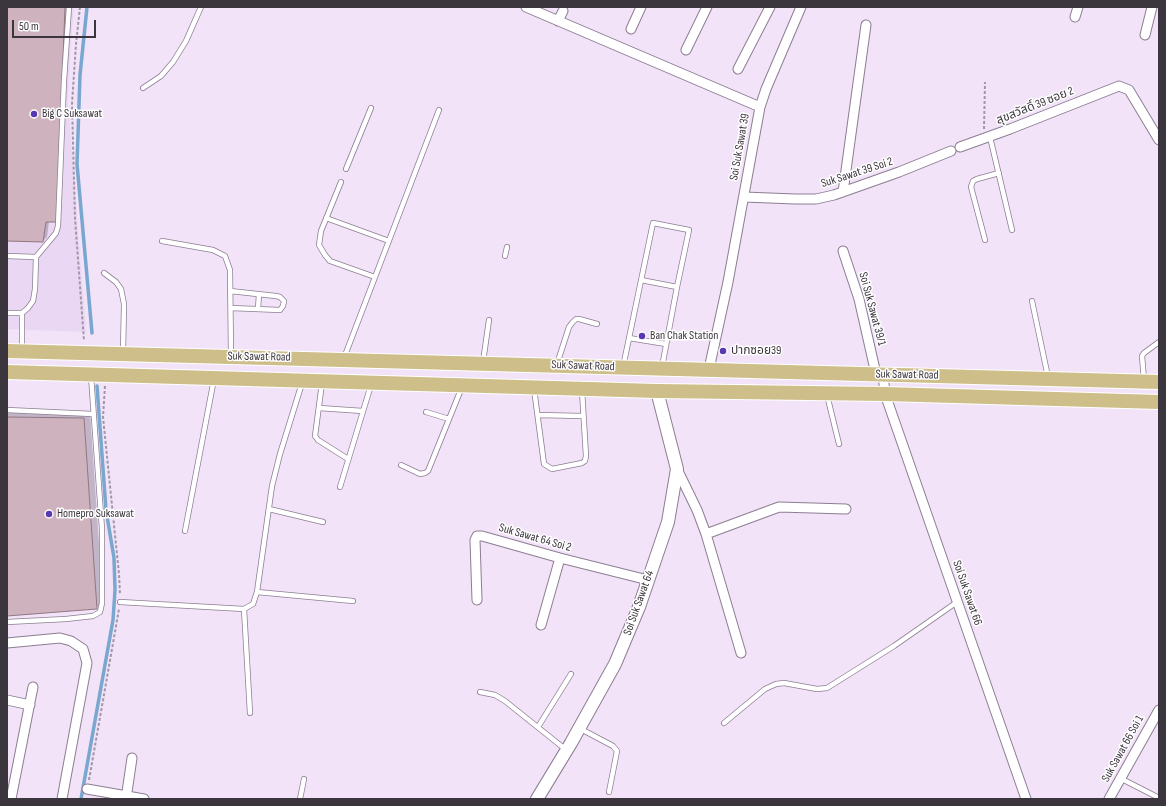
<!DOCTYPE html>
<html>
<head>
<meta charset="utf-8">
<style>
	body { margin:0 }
	#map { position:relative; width:1166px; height:806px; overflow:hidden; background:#f2e3f9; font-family:"Sofia Sans Condensed",sans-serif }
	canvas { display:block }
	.frame { position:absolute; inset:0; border:8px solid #3b353d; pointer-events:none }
	.scale { position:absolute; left:12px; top:20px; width:84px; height:18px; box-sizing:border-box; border:2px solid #3b353d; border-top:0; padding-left:5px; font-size:12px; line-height:14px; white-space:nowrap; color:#3b353d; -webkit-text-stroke:3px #fff; paint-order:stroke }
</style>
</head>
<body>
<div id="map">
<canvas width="1166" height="806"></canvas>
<div class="frame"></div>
<div class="scale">50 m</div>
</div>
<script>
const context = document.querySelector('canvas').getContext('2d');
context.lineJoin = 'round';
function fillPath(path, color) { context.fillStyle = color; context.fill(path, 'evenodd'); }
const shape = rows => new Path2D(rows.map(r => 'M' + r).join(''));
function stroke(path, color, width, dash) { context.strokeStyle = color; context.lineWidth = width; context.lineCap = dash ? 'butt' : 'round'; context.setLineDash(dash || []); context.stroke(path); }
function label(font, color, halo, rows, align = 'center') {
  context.font = font + ' "Sofia Sans Condensed","Noto Sans Thai",sans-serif'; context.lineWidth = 3; context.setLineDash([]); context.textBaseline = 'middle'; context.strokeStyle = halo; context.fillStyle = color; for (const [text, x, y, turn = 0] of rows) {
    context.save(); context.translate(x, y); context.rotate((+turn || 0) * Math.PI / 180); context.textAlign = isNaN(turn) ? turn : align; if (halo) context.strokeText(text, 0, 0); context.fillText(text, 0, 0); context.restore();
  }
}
fillPath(shape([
	[7,7,74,7,71,42,68,101,86,332,7,329]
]), '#ead7f3');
fillPath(shape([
	[7,7,68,7,49,221,47,237,43,241,7,240],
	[7,411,90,412,103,602,96,608,7,615]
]), '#0003');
stroke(shape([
	[87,7,80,75,77,164,92,333],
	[81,799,113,620,115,590,114,558,106,510,97,386]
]), '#79a7cf', 3.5);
const building = shape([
	[7,7,65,7,57,222,46,222,43,242,7,241,7,7],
	[7,417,84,418,97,609,7,616,7,417]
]);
fillPath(building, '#ceb3be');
stroke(building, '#907781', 1);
const lane = shape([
	[143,88,161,76,173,62,186,41,201,7],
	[990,137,1012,230],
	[346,169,371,108],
	[341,182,321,231,319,245,325,255,330,261,375,277],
	[326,218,389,241],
	[985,240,971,187,973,181,977,179,999,173],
	[162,241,213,250,225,256,230,270,231,355],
	[7,256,36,257],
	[505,256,507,247],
	[104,273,116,282,121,289,124,304,123,352],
	[641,280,677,287,662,367],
	[230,291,276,296,280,297,284,301,283,306,280,310,231,308],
	[1032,301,1048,377],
	[258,309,259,294],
	[7,313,22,313,28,308,33,301,35,289,36,257,56,233,58,226,64,80,69,7],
	[22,313,22,349],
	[629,338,666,344],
	[344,358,439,110],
	[483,362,489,320],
	[557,364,569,327,572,323,576,319,579,319,597,324],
	[623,367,653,223,689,230,677,287],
	[1144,380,1142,356,1144,353,1159,342],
	[322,383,315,436,318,440,348,459],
	[534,389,544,464,552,469,582,463,585,461,586,456,582,390],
	[827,395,839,444],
	[319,408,363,411],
	[7,410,93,414],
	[426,412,449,419],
	[538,415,583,416],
	[401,465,420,474,425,473,428,471,462,387],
	[340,487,371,385],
	[269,509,323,522],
	[185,531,214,379],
	[257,592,272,486,280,454,302,383],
	[120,602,244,609,253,604,257,592,353,601],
	[244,609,250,713],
	[7,622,66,619,93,616,100,612,102,603,102,529,91,376],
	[480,692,495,695,505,701,565,749],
	[724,723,765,689,776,684,784,683,817,689,827,688,894,646,957,602],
	[538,727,571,674],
	[579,728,613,746,617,751,609,792],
	[1120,778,1159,798],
	[300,799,304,779]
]);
const street = shape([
	[526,7,760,107,728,282,709,369],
	[1075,17,1078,7],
	[558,21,563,11],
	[631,29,641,7],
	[1145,35,1152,7],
	[686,50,707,7],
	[738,69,770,7],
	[760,107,766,89,801,7],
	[960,147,1010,129,1119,86,1129,90,1159,140],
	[843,192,866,25],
	[744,197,795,199,816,199,834,195,899,172,951,151],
	[843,251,859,299,876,374],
	[883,374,885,394,1026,799],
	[677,469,697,510,706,534,779,507,846,509],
	[706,534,741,653],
	[477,600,475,540,477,536,482,536,560,558,648,580],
	[541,625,560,558],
	[7,643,60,638,71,641,83,649,87,663,62,799],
	[7,700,30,705],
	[87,789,144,799],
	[11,799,33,687],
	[126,799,132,758],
	[1109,799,1159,710]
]);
const secondary = shape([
	[537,799,571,743,615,664,639,607,668,522,677,469,657,391]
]);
const primary = shape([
	[7,351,1159,382],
	[7,372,657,391,885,394,1159,402]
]);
stroke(lane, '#8c7e92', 6);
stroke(street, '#8c7e92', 11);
stroke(secondary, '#8c7e92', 14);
stroke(primary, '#fff', 16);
stroke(shape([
	[80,7,76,44,72,104,75,218,84,341],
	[984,129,985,82],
	[105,386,103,417,119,574,120,595],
	[89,780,119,609]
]), '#a196a6', 2, [3, 2]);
stroke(lane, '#fff', 4.5);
stroke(street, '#fff', 9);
stroke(secondary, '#fff', 12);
stroke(primary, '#cebe89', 14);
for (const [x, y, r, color] of [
	[34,114,4,"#5839b1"],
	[642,336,4,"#5839b1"],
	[723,351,4,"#5839b1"],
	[49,514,4,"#5839b1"]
]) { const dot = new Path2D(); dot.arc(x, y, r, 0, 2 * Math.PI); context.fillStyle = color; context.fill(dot); stroke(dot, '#fff', 1.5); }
label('12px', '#3b353d', '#fff', [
	["สุขสวัสดิ์ 39 ซอย 2",1035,106,-22],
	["Soi Suk Sawat 39",740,147,-80],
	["Suk Sawat 39 Soi 2",857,173,-18],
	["Soi Suk Sawat 39/1",872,309,75],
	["Suk Sawat Road",259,357,1],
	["Suk Sawat Road",583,366,2],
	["Suk Sawat Road",907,375,1],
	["Suk Sawat 64 Soi 2",535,538,16],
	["Soi Suk Sawat 66",967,593,71],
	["Soi Suk Sawat 64",639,603,-70],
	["Suk Sawat 66 Soi 1",1123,749,-61]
]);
label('12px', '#3b353d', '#fff', [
	["Big C Suksawat",42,114],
	["Ban Chak Station",650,336],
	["ปากซอย39",731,351],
	["Homepro Suksawat",57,514]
], 'left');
</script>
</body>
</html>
